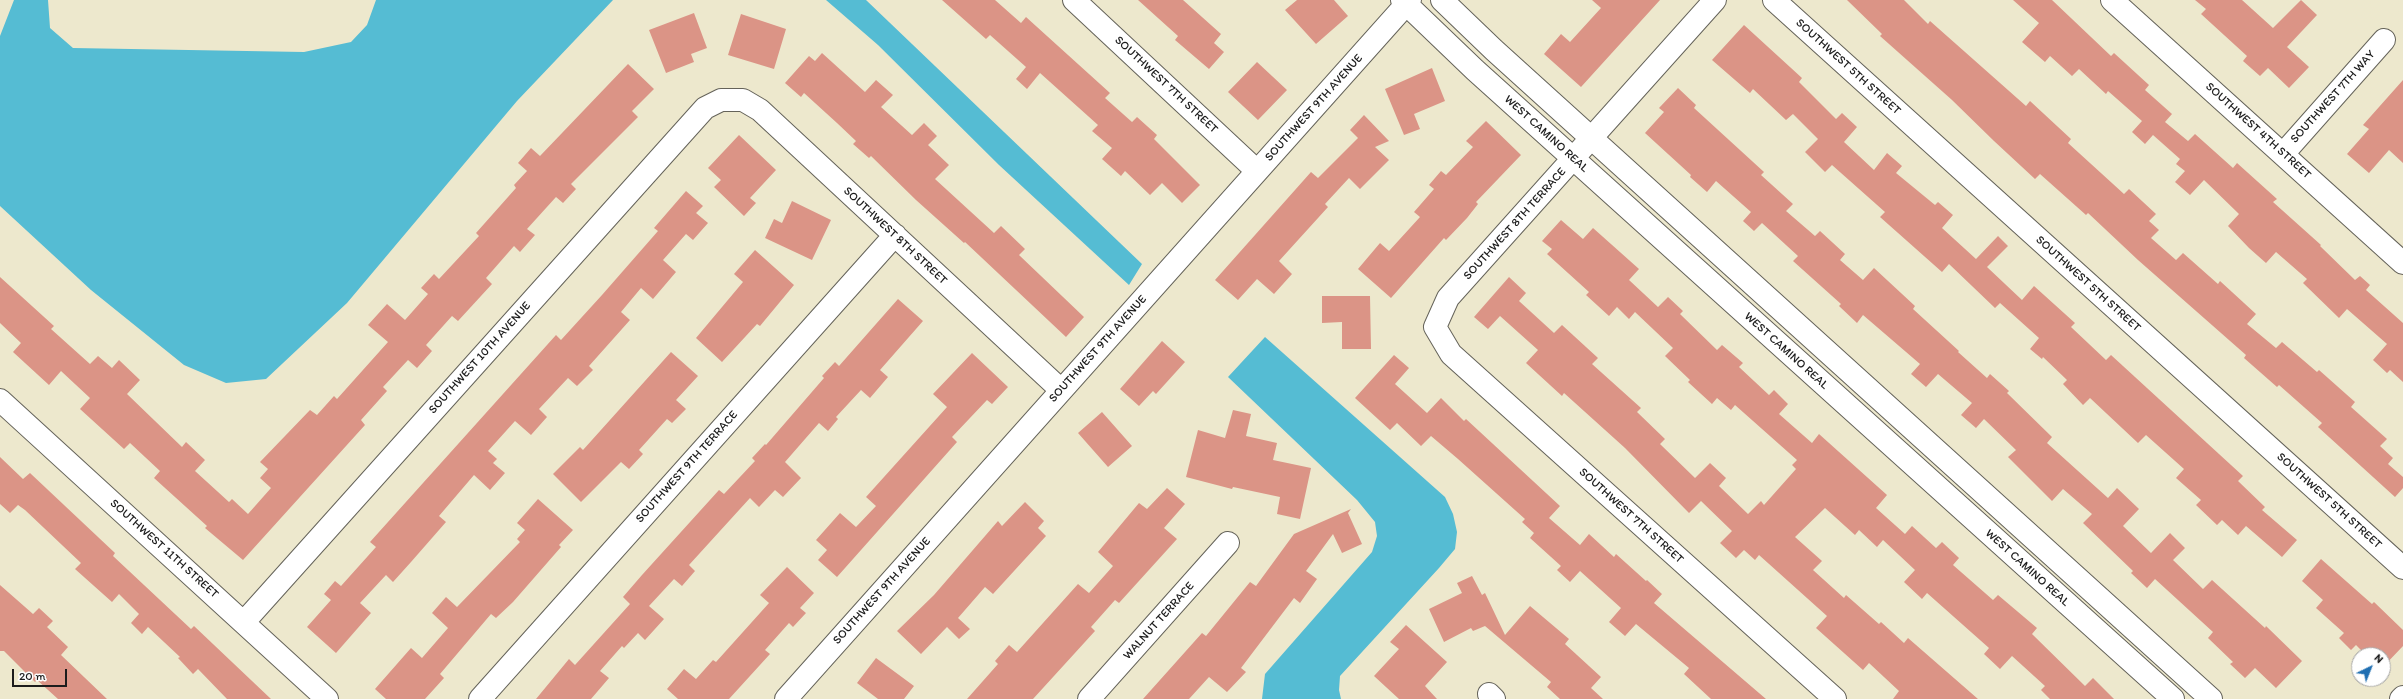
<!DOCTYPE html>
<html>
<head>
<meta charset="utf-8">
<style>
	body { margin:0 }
	#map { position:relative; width:2403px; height:699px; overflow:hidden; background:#ede8cd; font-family:Itim,sans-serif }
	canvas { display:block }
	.north { position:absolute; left:2351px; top:647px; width:40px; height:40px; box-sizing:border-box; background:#fff; border:1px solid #a4a4a4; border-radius:50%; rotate:43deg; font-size:11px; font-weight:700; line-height:16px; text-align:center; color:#1c1c1c }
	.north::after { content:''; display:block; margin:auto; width:14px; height:18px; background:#1f6fb2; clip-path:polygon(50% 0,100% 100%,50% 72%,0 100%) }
	.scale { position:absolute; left:12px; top:669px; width:55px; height:18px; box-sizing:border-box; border:2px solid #1c1c1c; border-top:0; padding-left:5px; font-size:12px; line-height:14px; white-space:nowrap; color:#1c1c1c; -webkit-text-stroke:3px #fff; paint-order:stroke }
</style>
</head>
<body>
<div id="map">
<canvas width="2403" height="699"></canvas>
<div class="north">N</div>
<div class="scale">20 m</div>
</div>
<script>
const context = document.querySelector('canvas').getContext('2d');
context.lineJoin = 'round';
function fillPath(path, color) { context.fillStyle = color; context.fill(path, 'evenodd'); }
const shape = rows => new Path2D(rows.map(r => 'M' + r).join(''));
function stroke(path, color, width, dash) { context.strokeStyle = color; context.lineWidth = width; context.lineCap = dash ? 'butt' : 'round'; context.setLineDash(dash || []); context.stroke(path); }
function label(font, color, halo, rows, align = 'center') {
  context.font = font + ' Itim,sans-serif'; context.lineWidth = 3; context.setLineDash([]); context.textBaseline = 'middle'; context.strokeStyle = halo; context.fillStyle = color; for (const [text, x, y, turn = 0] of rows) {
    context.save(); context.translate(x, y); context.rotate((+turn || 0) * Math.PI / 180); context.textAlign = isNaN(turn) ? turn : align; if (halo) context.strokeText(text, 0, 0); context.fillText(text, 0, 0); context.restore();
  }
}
fillPath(shape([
	[14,0,48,0,50,28,73,48,304,52,351,42,367,25,376,0,613,0,517,101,347,303,266,379,226,383,184,365,91,290,0,206,0,36],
	[826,0,866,0,1142,264,1129,285,999,165,878,45],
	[1265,337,1445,497,1453,514,1457,532,1455,549,1439,568,1340,676,1339,690,1341,699,1262,699,1265,674,1372,552,1377,536,1375,522,1357,500,1228,377]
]), '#55bcd3');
fillPath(shape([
	[942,0,995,0,1021,23,1026,17,1110,93,1105,98,1132,122,1137,117,1157,135,1154,139,1200,185,1182,203,1162,183,1150,195,1125,171,1121,176,1102,159,1112,148,1092,131,1098,125,1040,73,1027,89,1016,79,1026,67,990,35,986,39],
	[1138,0,1183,0,1221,34,1214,43,1224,52,1209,69,1175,40,1178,36],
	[1297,0,1334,0,1348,16,1316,44,1285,10],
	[1592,0,1660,0,1581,87,1544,54,1561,34,1570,42,1601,8],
	[1847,0,1904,0,1928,24,1930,21,2026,106,2030,101,2071,139,2068,143,2124,194,2129,189,2156,214,2149,221,2159,230,2151,238,2176,260,2183,253,2218,284,2220,281,2256,314,2247,324,2276,348,2282,342,2317,372,2319,370,2355,402,2351,407,2387,439,2380,446,2393,458,2388,464,2403,477,2403,488,2395,497,2318,427,2322,423,2279,385,2277,387,2244,358,2246,355,2138,260,2088,213,2086,215,2040,174,2035,179,1994,141,1952,100,1880,36,1882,34],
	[2013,0,2052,0,2111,56,2114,53,2149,85,2145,90,2172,114,2165,122,2188,141,2195,134,2233,168,2237,163,2277,199,2273,202,2321,245,2320,246,2355,280,2360,276,2370,285,2366,290,2403,323,2403,382,2390,370,2387,373,2373,360,2387,344,2347,309,2339,318,2303,283,2307,279,2276,252,2266,263,2249,248,2228,226,2239,214,2204,180,2190,195,2175,182,2185,171,2176,164,2180,159,2153,135,2145,144,2132,132,2142,121,2108,91,2106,94,2079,69,2072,76,2050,56,2045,62,2022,42,2039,23],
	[2195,0,2242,0,2273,28,2301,0,2317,15,2287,47,2309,67,2289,88,2268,68,2260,76,2243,61,2247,56,2201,14,2206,9],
	[694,13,707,48,691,54,694,62,666,73,649,30],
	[741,14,786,29,774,69,728,55],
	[1744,25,1802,78,1799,82,1836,119,1842,113,1857,127,1844,142,1874,170,1887,153,1902,166,1896,173,1935,205,1938,202,1953,215,1942,228,1976,259,1998,236,2008,246,1987,267,2022,300,2034,286,2075,323,2071,327,2106,360,2111,355,2243,476,2238,481,2265,507,2262,510,2297,540,2282,557,2246,526,2238,535,2222,520,2217,525,2196,505,2201,500,2176,478,2184,469,2146,435,2138,443,2090,398,2083,405,2063,384,2067,380,2043,357,2042,359,2030,349,2039,338,2000,303,1995,308,1949,264,1942,272,1880,217,1885,212,1832,165,1825,172,1805,152,1818,139,1793,114,1786,120,1753,89,1750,93,1712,60],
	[822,53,865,92,876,80,893,95,881,107,912,135,924,123,937,136,928,145,949,165,935,179,994,233,1001,226,1025,249,1019,255,1084,317,1066,337,965,242,964,243,916,200,871,156,869,158,853,144,856,141,837,123,804,93,801,97,785,83,809,56,815,61],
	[1257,62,1287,90,1258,120,1228,92],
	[628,64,654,89,632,111,638,117,571,184,576,189,563,203,556,197,527,229,535,235,520,252,514,246,486,278,492,284,458,321,452,316,426,345,432,351,417,368,408,360,383,387,387,391,361,420,365,425,243,560,205,528,207,526,154,478,160,471,130,443,124,449,80,409,90,398,61,371,49,385,13,352,21,343,0,323,0,277,54,326,51,329,90,364,98,356,112,368,119,360,140,380,127,394,182,447,186,442,205,460,195,471,229,502,232,499,248,514,271,488,260,478,268,469,260,462,310,410,317,415,334,396,337,399,388,342,368,325,387,304,405,320,428,294,421,288,434,274,439,279,479,236,476,233,516,188,514,185,527,171,518,163,531,148,540,156],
	[1432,68,1445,101,1414,114,1420,129,1404,135,1385,89],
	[2403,80,2403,163,2389,150,2369,173,2347,154,2369,129,2363,125],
	[1678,88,1696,105,1694,108,1764,172,1761,175,1793,204,1786,211,1815,236,1820,231,1845,254,1840,260,1863,280,1874,268,1915,306,1913,309,1959,351,1958,352,1987,378,1990,374,2009,391,2007,393,2052,437,2047,443,2108,498,2117,488,2139,509,2123,526,2151,553,2170,533,2185,548,2173,560,2203,589,2212,580,2265,628,2266,626,2302,661,2276,688,2255,668,2245,678,2230,664,2233,662,2208,638,2213,632,2155,579,2147,588,2131,573,2133,571,2083,523,2092,514,2063,489,2052,501,2008,457,2016,450,1984,419,1976,428,1961,415,1972,403,1938,374,1926,387,1911,374,1920,364,1863,315,1857,323,1839,306,1841,304,1793,261,1798,256,1762,223,1754,231,1743,221,1751,212,1716,181,1707,192,1690,177,1691,175,1645,133,1664,112,1659,108],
	[1364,115,1389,141,1375,147,1389,160,1360,189,1349,178,1325,204,1328,207,1279,261,1292,274,1274,294,1257,279,1238,300,1215,280,1311,172,1318,178,1358,138,1350,130],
	[1486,121,1521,155,1476,202,1478,204,1467,218,1446,240,1444,238,1391,298,1358,269,1380,243,1389,251,1420,217,1414,212,1434,189,1429,185,1441,171,1446,175,1473,147,1466,141],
	[739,135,776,170,750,198,756,203,744,216,714,187,721,180,708,168],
	[686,191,703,206,696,213,708,223,693,240,686,234,663,260,676,272,653,299,641,288,621,312,630,320,589,366,593,370,577,386,568,378,539,409,547,417,531,435,515,421,488,451,497,459,493,463,505,473,490,490,474,475,439,516,446,522,411,562,393,582,386,575,360,603,371,613,336,653,307,627,331,600,324,594,335,581,341,586,376,547,370,542,556,335,561,340,602,295,658,231,654,228],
	[792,201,831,220,812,260,765,238,774,219,782,223],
	[1561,220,1583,239,1593,228,1639,269,1629,280,1658,307,1668,297,1683,311,1680,314,1717,350,1722,345,1743,363,1739,367,1769,395,1774,390,1788,404,1779,414,1812,443,1819,434,1887,495,1876,508,1905,534,1912,526,1936,548,1942,542,1959,558,1953,565,1993,600,1998,595,2037,628,2032,634,2085,686,2093,678,2114,699,2050,699,2041,690,2045,686,2012,656,2000,669,1984,654,1989,648,1927,593,1922,599,1904,582,1915,570,1883,540,1877,547,1859,530,1855,535,1825,508,1795,537,1822,561,1813,570,1844,598,1846,595,1879,624,1881,622,1904,643,1908,638,1978,699,1893,699,1899,691,1869,663,1863,670,1816,628,1827,616,1759,555,1755,560,1744,550,1736,558,1720,543,1732,531,1701,501,1689,513,1625,448,1564,393,1562,396,1526,363,1538,350,1500,316,1488,329,1474,317,1509,277,1526,293,1519,301,1554,333,1562,325,1598,358,1592,364,1641,408,1637,412,1665,439,1660,444,1695,478,1710,463,1726,478,1719,486,1748,514,1761,501,1764,505,1796,469,1792,465,1797,460,1735,405,1731,410,1717,398,1712,404,1688,382,1690,380,1665,356,1673,348,1635,312,1629,319,1617,307,1609,316,1586,295,1589,292,1547,254,1552,249,1542,241],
	[755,250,794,285,760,326,757,324,722,362,696,338,743,282,734,274],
	[1322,296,1370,296,1371,349,1342,349,1342,322,1322,323],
	[898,299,923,321,880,370,888,377,870,398,861,390,836,417,838,419,828,431,819,423,785,462,801,478,783,497,775,490,759,507,750,498,689,565,695,571,682,586,674,579,649,606,664,619,645,640,638,633,624,648,622,646,600,671,609,678,591,699,536,699,569,659,575,665,630,604,623,597,642,575,719,490,724,494,755,461,752,458,765,444,766,445,824,378,822,376,835,362,839,366],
	[1162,341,1185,362,1156,394,1153,391,1139,406,1120,389],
	[671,352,698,376,676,400,686,409,672,423,667,419,639,450,643,454,629,469,621,462,581,502,553,474,580,447,583,450],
	[972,353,1008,387,992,404,987,400,952,437,957,442,837,577,818,560,827,550,816,540,840,513,856,527,876,506,866,497,947,407,933,394],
	[1394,355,1409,368,1395,384,1427,413,1441,398,1464,421,1466,419,1560,506,1549,518,1580,545,1589,534,1614,557,1616,554,1646,581,1647,580,1662,594,1654,603,1766,699,1711,699,1684,674,1689,668,1636,624,1625,636,1609,622,1621,608,1580,571,1570,582,1557,570,1561,566,1530,538,1534,533,1522,522,1525,519,1458,459,1431,436,1421,446,1397,423,1390,430,1355,398],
	[1233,410,1251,414,1246,436,1277,443,1273,460,1311,468,1300,519,1277,514,1280,497,1233,487,1232,489,1186,477,1198,430,1225,438],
	[1102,412,1132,446,1108,467,1078,433],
	[0,457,23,479,30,473,115,553,113,556,191,629,194,626,271,699,227,699,198,669,193,674,178,658,180,657,148,627,142,634,131,623,139,614,119,594,112,602,75,569,81,563,25,510,18,505,10,513,0,504],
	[1167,488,1185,504,1164,528,1177,539,1119,603,1115,600,1091,627,1095,631,1033,699,967,699,998,664,995,661,1009,645,1017,652,1078,584,1089,593,1113,566,1098,552,1139,503,1147,509],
	[538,499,573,530,559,545,561,547,513,602,496,618,491,614,440,674,444,678,425,699,386,699,375,689,411,648,422,658,448,628,432,613,446,597,457,607,520,542,517,539,525,530,517,523],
	[1025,502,1044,521,1038,528,1046,536,993,594,985,587,958,618,970,629,959,639,947,627,921,654,897,631,934,595,998,521,1002,526],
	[1351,509,1348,513,1362,544,1342,553,1333,534,1306,571,1317,579,1300,603,1294,598,1241,668,1246,672,1227,692,1209,677,1189,699,1143,699,1202,633,1206,636,1250,582,1256,586,1294,534],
	[2321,559,2372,604,2374,602,2403,630,2403,646,2383,667,2383,655,2366,655,2356,645,2351,650,2339,638,2344,633,2316,608,2323,600,2302,581],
	[787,567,814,593,800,608,806,613,793,627,789,623,765,650,770,654,729,699,678,699,667,689,684,669,696,679,713,660,716,662,769,603,760,595],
	[1472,576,1482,595,1485,593,1505,635,1530,606,1569,639,1565,644,1601,677,1591,688,1603,699,1560,699,1547,687,1551,682,1485,626,1473,631,1471,628,1444,642,1429,609,1462,593,1457,583],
	[0,585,33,614,39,608,53,621,47,627,68,647,61,655,107,699,58,699,37,680,35,682,4,651,0,651],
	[1406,625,1447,662,1425,686,1437,699,1399,699,1374,676,1399,649,1390,642],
	[876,658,914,686,904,699,878,699,857,683]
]), '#db9486');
const minor = shape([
	[1074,0,1257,171],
	[1402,0,1475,70,2173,699],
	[1442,0,1494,50,2211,699],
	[1715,0,1448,298,1435,327,1451,354,1835,699],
	[1774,0,2403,568],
	[2112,0,2403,263],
	[2283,154,2384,40],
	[0,400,327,699],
	[244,622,705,108,721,100,743,100,760,110,1061,390],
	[1489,694,1494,699],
	[480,699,895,235],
	[786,699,1410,0],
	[1089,699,1228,543],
	[2401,699,2403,697]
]);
stroke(minor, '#65635a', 24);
stroke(minor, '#fff', 22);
label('12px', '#1c1c1c', '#fff', [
	["SOUTHWEST 5TH STREET",1848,67,42],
	["SOUTHWEST 7TH STREET",1166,85,43],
	["SOUTHWEST 7TH WAY",2333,97,-48],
	["SOUTHWEST 9TH AVENUE",1314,108,-48],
	["SOUTHWEST 4TH STREET",2258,131,42],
	["WEST CAMINO REAL",1546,134,42],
	["SOUTHWEST 8TH TERRACE",1515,224,-48],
	["SOUTHWEST 8TH STREET",895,236,43],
	["SOUTHWEST 5TH STREET",2088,284,42],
	["SOUTHWEST 9TH AVENUE",1098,349,-48],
	["WEST CAMINO REAL",1786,351,42],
	["SOUTHWEST 10TH AVENUE",480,358,-48],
	["SOUTHWEST 9TH TERRACE",687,467,-48],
	["SOUTHWEST 5TH STREET",2329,501,42],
	["SOUTHWEST 7TH STREET",1631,516,42],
	["SOUTHWEST 11TH STREET",164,549,42],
	["WEST CAMINO REAL",2027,568,42],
	["SOUTHWEST 9TH AVENUE",882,591,-48],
	["WALNUT TERRACE",1159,621,-48]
]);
</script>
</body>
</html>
